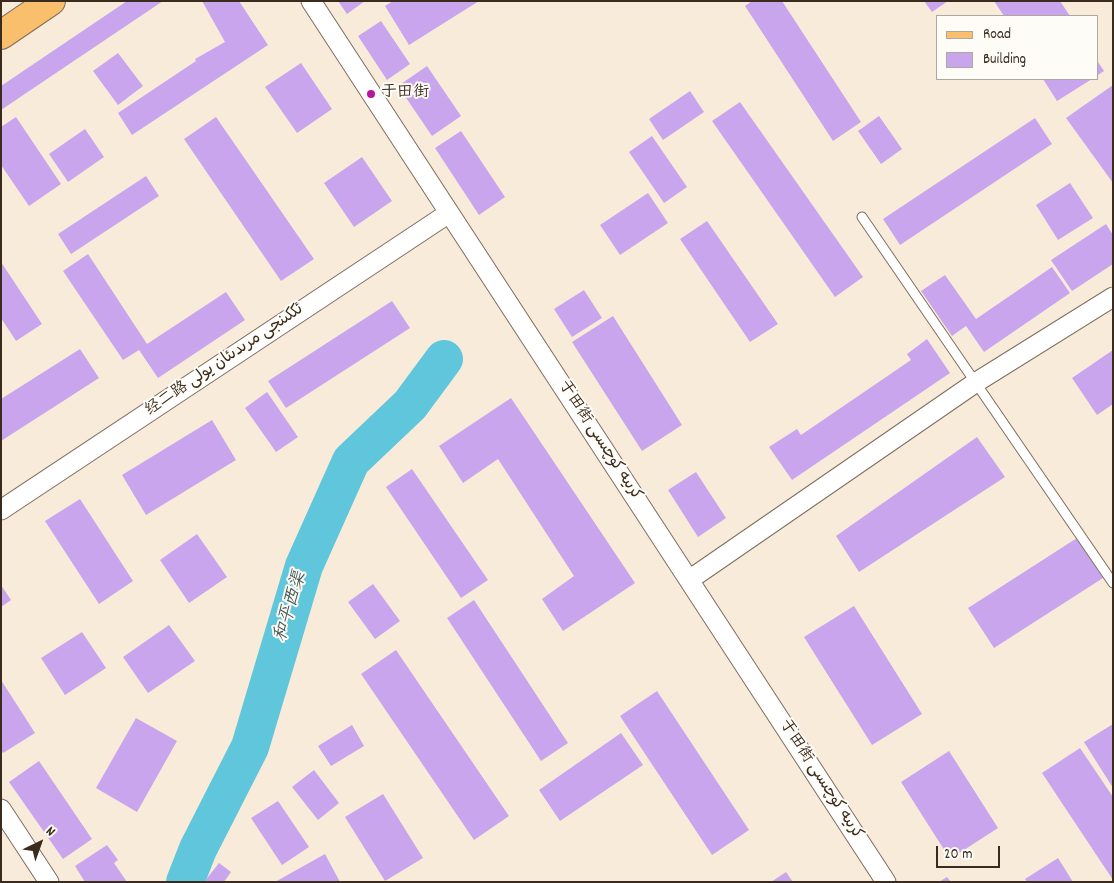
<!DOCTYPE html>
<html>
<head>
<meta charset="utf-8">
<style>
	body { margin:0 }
	#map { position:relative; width:1114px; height:883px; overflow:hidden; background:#f9ebd9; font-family:Dekko,sans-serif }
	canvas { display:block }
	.frame { position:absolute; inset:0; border:2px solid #3b2a1e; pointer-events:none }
	.legend { position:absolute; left:936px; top:15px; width:162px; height:65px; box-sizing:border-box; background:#fdfcf7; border:1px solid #afa8a0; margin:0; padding:6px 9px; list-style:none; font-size:15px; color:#3b2a1e }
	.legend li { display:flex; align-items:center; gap:10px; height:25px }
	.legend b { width:25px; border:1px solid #afa8a0 }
	.north { position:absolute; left:15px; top:818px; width:50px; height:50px; -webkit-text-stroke:4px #fdfcf7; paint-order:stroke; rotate:42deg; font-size:14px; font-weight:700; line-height:20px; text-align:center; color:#3b2a1e }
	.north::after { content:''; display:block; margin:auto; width:18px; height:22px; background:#3b2a1e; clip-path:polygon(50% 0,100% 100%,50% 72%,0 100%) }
	.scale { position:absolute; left:936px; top:846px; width:64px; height:22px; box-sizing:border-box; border:2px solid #3b2a1e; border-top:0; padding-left:6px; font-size:15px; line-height:18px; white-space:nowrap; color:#3b2a1e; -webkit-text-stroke:4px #fdfcf7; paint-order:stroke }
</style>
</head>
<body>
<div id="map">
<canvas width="1114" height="883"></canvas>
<div class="frame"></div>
<ul class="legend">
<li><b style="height:6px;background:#f9bf6d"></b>Road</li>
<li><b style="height:14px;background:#c9a5ee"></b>Building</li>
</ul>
<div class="north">N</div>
<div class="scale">20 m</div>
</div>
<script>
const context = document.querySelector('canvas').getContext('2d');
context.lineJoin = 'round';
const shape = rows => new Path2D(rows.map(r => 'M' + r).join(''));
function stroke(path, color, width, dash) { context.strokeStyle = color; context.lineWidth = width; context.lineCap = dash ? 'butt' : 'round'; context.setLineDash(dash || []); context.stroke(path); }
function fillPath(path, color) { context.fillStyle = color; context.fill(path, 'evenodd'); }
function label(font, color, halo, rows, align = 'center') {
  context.font = font + ' Dekko,"Playpen Sans Arabic","LXGW WenKai TC",sans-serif'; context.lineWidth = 4; context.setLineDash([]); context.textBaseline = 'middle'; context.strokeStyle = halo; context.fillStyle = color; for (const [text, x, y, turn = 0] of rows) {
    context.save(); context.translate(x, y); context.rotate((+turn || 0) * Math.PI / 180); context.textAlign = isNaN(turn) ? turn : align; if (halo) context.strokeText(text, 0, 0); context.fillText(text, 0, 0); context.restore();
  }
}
stroke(shape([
	[185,882,198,849,250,747,304,566,351,461,410,405,444,359]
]), '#5fc6db', 38);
fillPath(shape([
	[127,1,163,1,1,110,1,86],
	[202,1,239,1,268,45,132,135,118,113,196,61,199,66,195,59,225,42],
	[338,1,365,1,347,14],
	[393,1,479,1,409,45,385,6],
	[752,1,782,1,861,122,833,141,745,6],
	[924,1,948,1,932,12],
	[994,1,1060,1,1070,16,1004,16],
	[381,21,410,64,387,80,358,36],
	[118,53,143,86,118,105,93,71],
	[1098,62,1104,71,1098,75],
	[301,63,332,109,297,133,265,87],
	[427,66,461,116,432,136,398,86],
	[1043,79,1092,79,1057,101],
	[1113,85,1113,183,1066,118],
	[690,91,704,112,663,140,649,119],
	[740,102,863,277,835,297,712,121],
	[879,116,902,149,881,164,858,131],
	[16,117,61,184,29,206,1,165,1,127],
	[216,117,314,259,281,281,184,139],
	[1035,118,1052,144,900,245,883,219],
	[85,129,104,157,68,182,49,154],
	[461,131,505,197,479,215,435,148],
	[652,136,687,187,664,203,629,152],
	[362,157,392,201,354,227,324,183],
	[146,176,159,196,71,254,58,234],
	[1070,183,1093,218,1058,240,1036,205],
	[648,193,668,223,620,255,600,225],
	[707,221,778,324,750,342,680,239],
	[1106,224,1113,235,1113,264,1072,291,1051,260],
	[88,254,147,344,226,292,245,320,158,378,139,350,123,360,63,271],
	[1,262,42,324,16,341,1,318],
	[1052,267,1070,293,984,352,966,326,952,336,921,291,945,275,976,319],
	[584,290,602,318,572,337,554,309],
	[392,301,410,328,286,408,268,381],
	[613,316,682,425,642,451,572,342],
	[927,339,950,373,792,480,769,447,797,429,801,435,911,360,907,354],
	[80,349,99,378,1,441,1,399],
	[1113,350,1113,404,1097,415,1072,378],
	[267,392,298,437,276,452,245,408],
	[511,398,635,583,563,631,542,599,574,576,498,459,463,483,439,446],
	[212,420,236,460,146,515,122,475],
	[977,437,1005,477,859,572,836,536],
	[412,469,488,580,461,598,386,487],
	[696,472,726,518,698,537,668,490],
	[80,499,133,581,99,604,45,521],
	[197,534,227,577,189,603,160,560],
	[1077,538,1103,578,994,648,968,608],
	[373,584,400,621,375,639,348,602],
	[1,585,11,600,1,607],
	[474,600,568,743,541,761,447,618],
	[854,606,922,714,872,745,804,637],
	[169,625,195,661,148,693,123,657],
	[82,632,106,668,65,695,41,658],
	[396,650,509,816,474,840,361,674],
	[1,680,35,733,3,753,1,750],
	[657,691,749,830,712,855,620,716],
	[136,718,177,741,137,812,96,788],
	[1113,724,1113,788,1084,742],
	[352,725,364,746,331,766,318,746],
	[621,733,643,765,560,821,539,790],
	[1080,748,1113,797,1113,880,1042,773],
	[949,751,998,828,950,859,901,782],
	[39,761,92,839,63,859,9,782],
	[314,770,339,803,318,820,292,787],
	[383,794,423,858,385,881,345,817],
	[278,801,309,847,282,865,251,818],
	[107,845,118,860,114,863,127,882,85,882,75,866],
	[325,854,340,882,275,882],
	[1058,858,1073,882,1027,882,1025,879],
	[219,863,231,872,224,882,204,882],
	[786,872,793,882,771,882],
	[947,877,951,882,939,882]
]), '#c9a5ee');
const service = shape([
	[862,217,1113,583]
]);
const minor = shape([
	[311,1,886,882],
	[1,510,449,213],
	[689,580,975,383,1113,297],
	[1,809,49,882]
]);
const primary = shape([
	[1,35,51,1]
]);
stroke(service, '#7e6e5f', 11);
stroke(minor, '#7e6e5f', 21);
stroke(primary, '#7e6e5f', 30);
stroke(service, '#fff', 9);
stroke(minor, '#fff', 19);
stroke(primary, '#f9bf6d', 28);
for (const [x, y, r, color] of [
	[371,94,5,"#b5179e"]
]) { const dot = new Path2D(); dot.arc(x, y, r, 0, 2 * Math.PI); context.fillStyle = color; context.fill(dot); stroke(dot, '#fdfcf7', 2); }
label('16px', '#3b2a1e', '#fdfcf7', [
	["于田街",381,94]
], 'left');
label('16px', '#3b2a1e', '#fdfcf7', [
	["经二路 ئككىنجى مرىدىئان يولى",225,361,-34],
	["于田街 كرىيە كوچىسى",599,441,57],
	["于田街 كرىيە كوچىسى",820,780,57]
]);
label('italic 18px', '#465957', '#fdfcf7', [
	["和平西渠",292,607,-73]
]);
</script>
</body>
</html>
